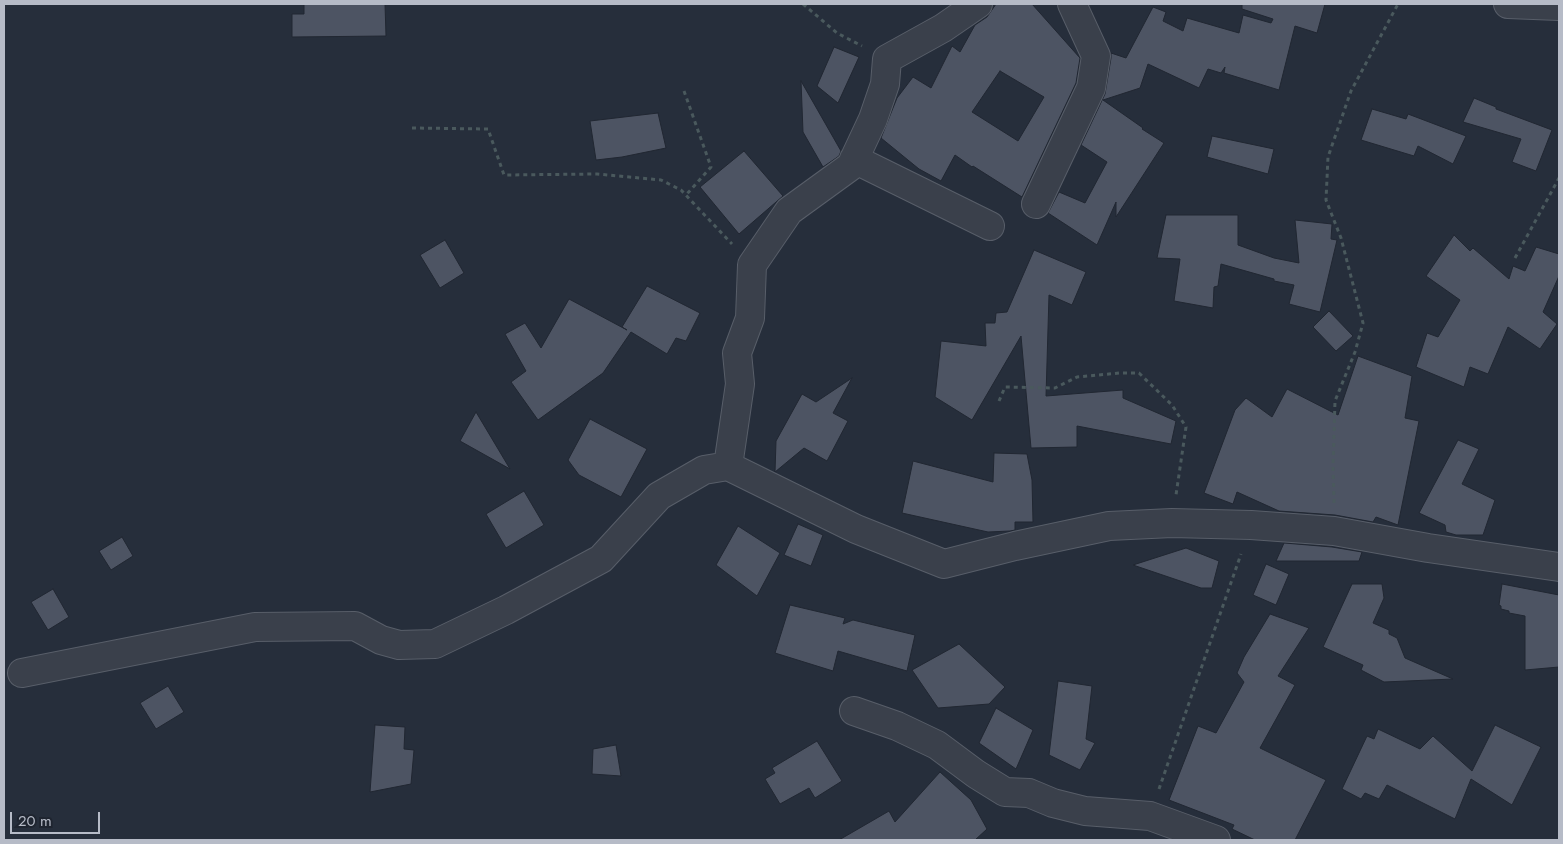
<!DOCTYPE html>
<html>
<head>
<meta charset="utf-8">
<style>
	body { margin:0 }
	#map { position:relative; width:1563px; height:844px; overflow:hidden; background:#262e3b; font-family:Jost,sans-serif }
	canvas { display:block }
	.frame { position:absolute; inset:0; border:5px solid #b6bbc7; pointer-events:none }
	.scale { position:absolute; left:10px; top:812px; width:90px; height:22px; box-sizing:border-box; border:2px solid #b6bbc7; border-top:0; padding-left:6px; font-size:15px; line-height:18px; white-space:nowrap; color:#b6bbc7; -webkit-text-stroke:4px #1f2530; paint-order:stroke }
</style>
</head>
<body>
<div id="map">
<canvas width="1563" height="844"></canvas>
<div class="frame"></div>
<div class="scale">20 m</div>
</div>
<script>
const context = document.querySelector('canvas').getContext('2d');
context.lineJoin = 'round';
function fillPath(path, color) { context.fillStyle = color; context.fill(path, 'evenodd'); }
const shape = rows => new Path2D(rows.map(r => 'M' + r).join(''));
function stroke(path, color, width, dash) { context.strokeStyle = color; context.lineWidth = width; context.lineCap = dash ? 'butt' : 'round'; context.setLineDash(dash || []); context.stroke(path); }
const building = shape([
	[304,4,385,4,386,36,292,37,292,14,304,14,304,4],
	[996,4,1032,4,1080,58,1076,83,1022,197,973,166,972,167,955,155,941,181,919,169,881,138,897,98,913,77,931,88,952,46,960,52,975,25,987,17,996,4],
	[1000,71,1044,97,1018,141,972,112,1000,71],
	[1242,4,1325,4,1317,33,1295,26,1279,90,1224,73,1225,67,1221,73,1208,69,1199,88,1148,64,1140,88,1103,100,1143,128,1142,129,1164,143,1116,217,1116,202,1097,245,1048,213,1059,192,1085,203,1107,162,1081,145,1105,94,1111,58,1111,53,1126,58,1153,7,1166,12,1163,21,1183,31,1187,18,1239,33,1243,15,1271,23,1273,19,1242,9,1242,4],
	[834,47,859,57,838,103,817,86,834,47],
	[801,81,841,151,839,156,823,167,803,132,801,81],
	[1474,98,1496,107,1496,109,1552,130,1536,171,1512,162,1521,139,1463,122,1474,98],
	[1372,109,1406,119,1408,114,1466,136,1453,164,1418,146,1414,156,1361,140,1372,109],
	[658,113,666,148,622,157,596,160,590,121,658,113],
	[1212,136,1274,149,1268,174,1207,157,1212,136],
	[744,151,783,196,739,234,700,187,744,151],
	[1166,215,1238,215,1238,245,1274,258,1299,263,1295,220,1332,224,1331,239,1337,240,1320,312,1289,304,1294,285,1274,281,1274,279,1221,264,1218,286,1214,287,1213,308,1174,301,1180,259,1157,258,1166,215],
	[1454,235,1470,251,1473,248,1509,279,1513,266,1525,271,1536,247,1559,254,1559,276,1543,312,1557,324,1540,349,1508,327,1488,374,1470,367,1464,387,1416,367,1427,333,1438,337,1460,300,1426,276,1454,235],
	[445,240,464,273,440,288,420,255,445,240],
	[1034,250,1086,272,1072,305,1049,295,1046,396,1123,390,1123,398,1176,421,1171,444,1077,426,1077,447,1031,448,1021,336,972,420,935,397,941,341,986,346,985,323,995,323,996,313,1007,312,1034,250],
	[647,286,700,313,686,341,676,338,667,354,631,332,603,373,538,420,511,382,526,371,505,334,525,323,541,348,569,299,627,330,622,327,647,286],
	[1329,311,1353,336,1336,351,1313,327,1329,311],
	[1358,356,1412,376,1405,418,1419,421,1398,525,1376,517,1373,522,1335,515,1279,511,1237,492,1233,504,1204,493,1235,410,1246,398,1272,417,1287,389,1338,415,1358,356],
	[852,378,833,413,848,421,827,461,804,448,775,472,776,441,802,394,816,402,852,378],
	[476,412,510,469,460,441,476,412],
	[590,419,647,449,621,497,579,475,568,460,590,419],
	[1458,440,1479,449,1462,484,1495,500,1483,535,1456,535,1446,532,1445,525,1419,513,1458,440],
	[994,453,1027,454,1032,480,1033,522,1015,522,1015,530,1010,531,988,532,902,513,913,461,993,482,994,453],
	[524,491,544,525,506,548,486,514,524,491],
	[798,524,823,535,811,566,784,555,798,524],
	[738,526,780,553,757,596,716,565,738,526],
	[122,537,133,556,111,570,99,551,122,537],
	[1284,543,1332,547,1362,552,1359,561,1276,561,1284,543],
	[1186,548,1219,561,1212,588,1201,588,1133,565,1186,548],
	[1266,564,1289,574,1276,605,1253,595,1266,564],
	[1352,584,1382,584,1384,598,1373,623,1389,630,1389,634,1397,638,1405,658,1453,679,1384,682,1361,670,1363,665,1323,647,1352,584],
	[1502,584,1559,595,1559,667,1525,670,1525,616,1509,613,1509,611,1501,609,1501,606,1499,605,1502,584],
	[53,589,69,617,48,630,31,602,53,589],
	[790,605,845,618,843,624,853,620,915,635,907,671,838,651,833,671,775,653,790,605],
	[1270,614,1309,628,1278,676,1295,685,1260,748,1326,780,1295,840,1255,840,1232,829,1234,825,1169,800,1198,726,1216,733,1244,682,1237,673,1244,657,1270,614],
	[959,644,1005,687,989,704,938,708,912,670,959,644],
	[1058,681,1092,686,1086,739,1095,743,1080,770,1049,755,1058,681],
	[168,686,184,712,156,729,140,703,168,686],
	[996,708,1033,730,1016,769,979,743,996,708],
	[375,725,405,727,404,749,414,750,411,784,370,792,375,725],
	[1495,725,1541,747,1512,805,1471,779,1455,819,1387,785,1379,799,1365,793,1361,799,1342,789,1367,736,1374,739,1378,729,1420,749,1433,736,1472,771,1495,725],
	[817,741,842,781,815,798,809,788,780,804,765,779,775,773,772,768,817,741],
	[616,745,621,776,592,774,593,749,616,745],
	[940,772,971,800,987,829,975,840,839,840,889,811,895,822,940,772]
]);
fillPath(building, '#4d5463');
stroke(building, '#212732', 1);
const minor = shape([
	[1508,4,1559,6],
	[854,159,990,226],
	[1036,204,1091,88,1096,56,1072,4],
	[728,466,740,384,737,353,750,318,752,265,789,211,851,166,873,119,885,84,887,59,943,28,978,4],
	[22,673,255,627,355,626,381,640,399,645,435,644,506,610,601,559,659,496,704,470,728,466,856,529,944,564,1015,546,1109,526,1172,523,1251,525,1334,531,1428,548,1559,567],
	[854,711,897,726,937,745,976,774,1005,792,1029,793,1053,803,1085,811,1150,816,1216,840]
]);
stroke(minor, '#585e69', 30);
stroke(shape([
	[803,4,837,33,862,46],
	[684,91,711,167,686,195],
	[412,128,488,129,504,175,597,174,661,180,681,190,732,244],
	[1515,258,1559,178],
	[999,401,1005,387,1055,388,1077,377,1119,373,1139,373,1172,405,1186,427,1176,495],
	[1334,503,1333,466,1335,401,1355,352,1363,323,1341,238,1326,200,1328,157,1351,91,1398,4],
	[1159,789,1241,554]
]), '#4a595d', 3, [4, 4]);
stroke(minor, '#3a404b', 28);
</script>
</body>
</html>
